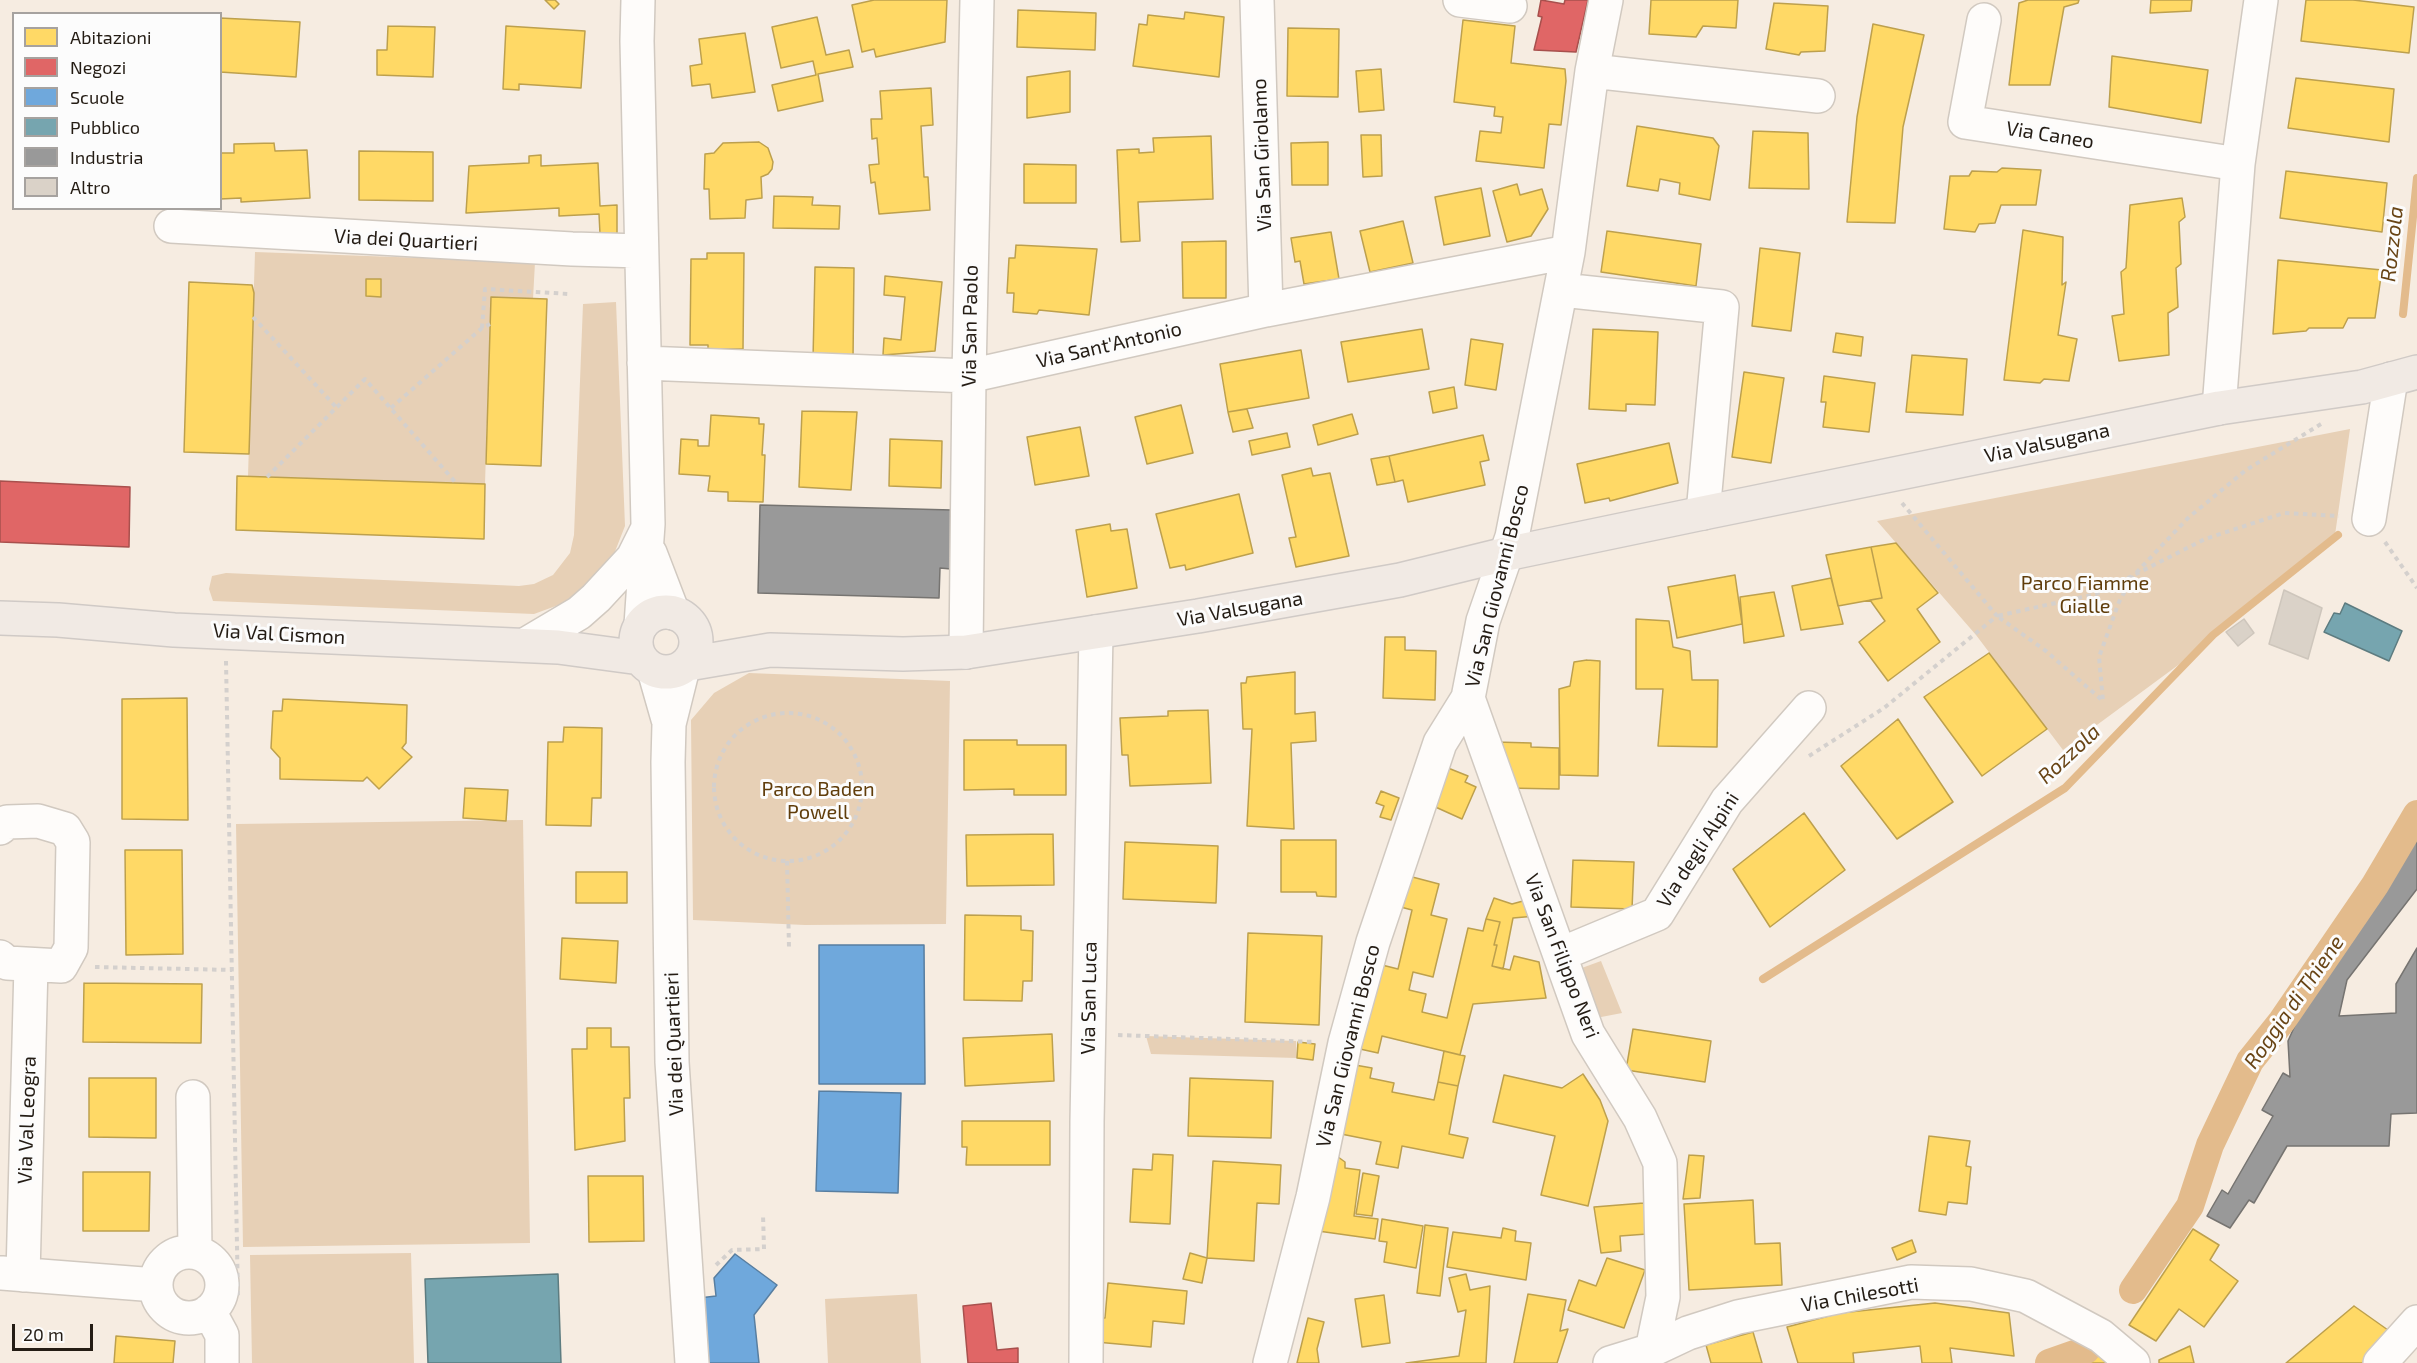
<!DOCTYPE html>
<html>
<head>
<meta charset="utf-8">
<style>
	body { margin:0 }
	#map { position:relative; width:2417px; height:1363px; overflow:hidden; background:#f6ece1; font-family:"Exo 2",sans-serif }
	canvas { display:block }
	.legend { position:absolute; left:12px; top:12px; width:210px; height:198px; box-sizing:border-box; background:#fcfcfc; border:2px solid #a6a29f; margin:0; padding:8px 10px; list-style:none; font-size:18px; color:#241c14 }
	.legend li { display:flex; align-items:center; gap:12px; height:30px }
	.legend b { width:30px; border:2px solid #a6a29f }
	.scale { position:absolute; left:12px; top:1324px; width:81px; height:27px; box-sizing:border-box; border:3px solid #241c14; border-top:0; padding-left:8px; font-size:18px; line-height:21px; white-space:nowrap; color:#241c14; -webkit-text-stroke:4px #fcfcfc; paint-order:stroke }
</style>
</head>
<body>
<div id="map">
<canvas width="2417" height="1363"></canvas>
<ul class="legend">
<li><b style="height:16px;background:#ffd966"></b>Abitazioni</li>
<li><b style="height:16px;background:#e06666"></b>Negozi</li>
<li><b style="height:16px;background:#6fa8dc"></b>Scuole</li>
<li><b style="height:16px;background:#76a5af"></b>Pubblico</li>
<li><b style="height:16px;background:#999"></b>Industria</li>
<li><b style="height:16px;background:#dad2c8"></b>Altro</li>
</ul>
<div class="scale">20 m</div>
</div>
<script>
const context = document.querySelector('canvas').getContext('2d');
context.lineJoin = 'round';
function fillPath(path, color) { context.fillStyle = color; context.fill(path, 'evenodd'); }
const shape = rows => new Path2D(rows.map(r => 'M' + r).join(''));
function stroke(path, color, width, dash) { context.strokeStyle = color; context.lineWidth = width; context.lineCap = dash ? 'butt' : 'round'; context.setLineDash(dash || []); context.stroke(path); }
function label(font, color, halo, rows, align = 'center') {
  context.font = font + ' "Exo 2",sans-serif'; context.lineWidth = 6; context.setLineDash([]); context.textBaseline = 'middle'; context.strokeStyle = halo; context.fillStyle = color; for (const [text, x, y, turn = 0] of rows) {
    context.save(); context.translate(x, y); context.rotate((+turn || 0) * Math.PI / 180); context.textAlign = isNaN(turn) ? turn : align; if (halo) context.strokeText(text, 0, 0); context.fillText(text, 0, 0); context.restore();
  }
}
fillPath(shape([
	[255,252,535,262,533,299,491,297,485,484,248,476],
	[616,302,625,526,614,554,597,578,564,603,534,614,213,601,209,589,212,576,226,573,519,586,534,584,553,575,570,553,574,535,583,304],
	[2350,429,2335,535,2204,646,2063,750,1976,635,1877,521],
	[749,673,950,681,946,924,805,925,693,920,691,720,714,693],
	[523,820,530,1243,243,1247,236,824],
	[1601,961,1622,1013,1596,1018,1579,969],
	[1146,1036,1296,1041,1297,1058,1151,1054],
	[411,1253,414,1363,252,1363,250,1255],
	[917,1294,921,1363,828,1363,825,1299]
]), '#e7d0b6');
const homes = shape([
	[545,0,555,0,559,4,554,9,545,0],
	[874,0,947,0,945,42,876,57,874,49,862,52,852,5,874,0],
	[1651,0,1738,0,1736,28,1703,26,1696,37,1649,34,1651,0],
	[2028,0,2079,0,2078,3,2064,7,2050,85,2009,85,2019,3,2028,0],
	[2151,0,2192,0,2191,11,2150,13,2151,0],
	[2306,0,2353,0,2414,7,2409,53,2301,41,2306,0],
	[1774,3,1828,6,1825,51,1801,52,1799,55,1766,49,1774,3],
	[1018,10,1096,13,1095,50,1017,47,1018,10],
	[1185,12,1224,17,1219,77,1133,66,1139,24,1147,25,1148,15,1184,19,1185,12],
	[817,17,826,55,849,50,853,67,818,74,823,101,778,111,772,85,816,75,813,61,781,68,772,27,817,17],
	[220,18,300,22,296,77,220,72,220,18],
	[1463,20,1515,26,1511,63,1565,69,1566,81,1561,125,1549,124,1544,168,1476,161,1480,131,1501,133,1503,117,1494,116,1495,107,1454,102,1463,20],
	[1873,24,1924,35,1903,127,1895,223,1847,222,1857,117,1873,24],
	[388,26,435,27,433,77,377,75,377,50,387,50,388,26],
	[506,26,585,31,581,88,519,84,519,90,503,89,506,26],
	[1288,28,1339,29,1338,97,1287,96,1288,28],
	[745,33,755,92,712,98,710,84,692,86,690,66,702,64,699,39,745,33],
	[2112,56,2208,70,2201,123,2109,107,2112,56],
	[1381,69,1384,110,1359,112,1356,71,1381,69],
	[1070,71,1070,112,1027,118,1027,77,1070,71],
	[2296,78,2394,89,2389,142,2288,128,2296,78],
	[931,88,933,125,921,126,924,177,928,177,930,210,879,214,875,182,871,183,869,165,879,164,877,138,872,139,871,119,882,119,880,91,931,88],
	[1637,126,1713,138,1719,146,1710,200,1679,194,1680,183,1660,179,1658,191,1627,186,1637,126],
	[1753,131,1808,133,1809,189,1749,188,1753,131],
	[1361,135,1381,135,1382,176,1363,177,1361,135],
	[1211,136,1213,199,1138,202,1140,241,1121,242,1117,150,1139,149,1139,153,1154,152,1153,138,1211,136],
	[759,142,768,148,773,162,772,169,768,174,761,177,762,198,746,200,745,218,710,219,709,189,704,189,705,154,714,153,723,143,759,142],
	[1328,142,1328,185,1292,185,1291,143,1328,142],
	[274,143,275,151,307,150,310,198,241,202,241,198,220,199,220,153,234,153,234,144,274,143],
	[359,151,433,152,433,201,359,200,359,151],
	[541,155,541,166,598,163,600,206,617,205,617,234,600,234,599,214,559,216,559,208,466,213,469,166,529,163,529,156,541,155],
	[1024,164,1076,165,1076,203,1024,203,1024,164],
	[2002,168,2041,170,2036,205,2001,205,1995,223,1979,224,1975,232,1944,229,1950,176,1969,176,1972,171,1997,172,2002,168],
	[2286,171,2387,183,2382,232,2280,218,2286,171],
	[1517,184,1520,195,1542,189,1548,209,1531,236,1507,242,1493,191,1517,184],
	[1481,188,1490,236,1444,245,1435,197,1481,188],
	[774,196,813,197,812,205,840,206,839,229,773,228,774,196],
	[2182,198,2185,217,2179,222,2181,264,2176,268,2178,307,2168,313,2169,355,2119,361,2112,316,2124,314,2121,272,2126,268,2130,205,2182,198],
	[1403,221,1413,263,1370,272,1360,231,1403,221],
	[2023,230,2063,237,2062,285,2066,282,2058,335,2077,339,2069,381,2044,379,2040,383,2004,380,2023,230],
	[1607,231,1701,244,1696,286,1601,272,1607,231],
	[1331,232,1339,279,1304,284,1300,261,1295,262,1291,238,1331,232],
	[1226,241,1226,298,1183,298,1182,242,1226,241],
	[1016,245,1097,249,1089,315,1039,310,1037,314,1013,312,1014,293,1007,293,1009,258,1015,258,1016,245],
	[1760,248,1800,253,1791,331,1752,326,1760,248],
	[707,253,744,253,743,349,708,349,708,345,690,345,691,259,707,259,707,253],
	[2278,260,2382,270,2375,318,2348,318,2343,328,2309,328,2306,331,2273,334,2278,260],
	[815,267,854,268,853,360,813,359,815,267],
	[885,276,942,282,935,351,883,355,884,338,901,340,905,297,884,295,885,276],
	[366,279,381,279,381,297,366,296,366,279],
	[189,282,252,285,254,293,249,454,184,452,189,282],
	[491,297,547,299,541,466,486,464,491,297],
	[1422,329,1429,369,1348,382,1341,342,1422,329],
	[1593,329,1658,332,1655,405,1626,404,1626,411,1589,409,1593,329],
	[1836,333,1863,337,1861,356,1833,352,1836,333],
	[1471,339,1503,344,1496,390,1465,385,1471,339],
	[1301,350,1309,398,1228,412,1220,364,1301,350],
	[1912,355,1967,359,1963,415,1906,412,1912,355],
	[1744,372,1784,378,1771,463,1732,457,1744,372],
	[1824,376,1875,383,1869,432,1823,427,1826,402,1821,402,1824,376],
	[1454,387,1457,408,1433,413,1429,392,1454,387],
	[1181,405,1193,453,1147,464,1135,417,1181,405],
	[1247,409,1253,428,1233,432,1228,412,1247,409],
	[802,411,857,412,851,490,799,487,802,411],
	[1352,414,1358,434,1318,445,1313,425,1352,414],
	[711,415,759,418,759,424,764,424,762,455,765,455,763,502,728,501,728,492,708,491,710,476,679,474,681,439,698,440,698,446,709,446,711,415],
	[1080,427,1089,476,1035,485,1027,437,1080,427],
	[1287,433,1290,447,1252,455,1249,441,1287,433],
	[1483,435,1489,460,1480,462,1485,485,1408,502,1403,480,1395,482,1389,456,1483,435],
	[890,439,942,441,941,488,889,486,890,439],
	[1669,443,1678,483,1610,501,1609,498,1585,503,1577,464,1669,443],
	[1389,456,1395,482,1377,485,1371,459,1389,456],
	[1311,468,1313,476,1330,473,1349,556,1296,567,1289,538,1296,537,1282,475,1311,468],
	[237,476,485,484,484,539,236,530,237,476],
	[1239,494,1253,553,1186,570,1185,565,1170,568,1156,514,1239,494],
	[1110,524,1111,531,1127,529,1137,588,1087,597,1076,530,1110,524],
	[1896,543,1938,593,1917,609,1940,642,1888,681,1859,642,1885,621,1870,600,1882,598,1871,547,1896,543],
	[1871,547,1882,598,1838,606,1826,555,1871,547],
	[1735,575,1742,624,1677,638,1668,587,1735,575],
	[1831,578,1843,624,1801,630,1792,586,1831,578],
	[1774,592,1784,636,1744,643,1740,597,1774,592],
	[1636,619,1669,621,1673,647,1690,651,1692,680,1718,680,1717,747,1658,746,1663,689,1636,689,1636,619],
	[1385,637,1405,637,1405,650,1436,651,1435,700,1383,698,1385,637],
	[1989,653,2047,729,1982,776,1924,697,1989,653],
	[1587,660,1600,661,1598,776,1560,775,1559,689,1570,686,1574,662,1587,660],
	[1295,672,1295,714,1315,712,1316,741,1291,743,1294,829,1247,826,1252,729,1243,729,1241,683,1246,683,1247,677,1295,672],
	[187,698,188,820,122,819,122,699,187,698],
	[283,699,407,705,406,743,402,748,412,757,379,789,367,777,363,781,280,779,280,758,271,748,273,711,282,711,283,699],
	[1208,710,1211,783,1130,786,1128,755,1122,755,1120,718,1168,716,1168,711,1208,710],
	[1898,719,1953,802,1897,839,1841,766,1898,719],
	[564,727,602,728,601,798,592,798,591,826,546,825,548,742,563,742,564,727],
	[964,740,1017,740,1017,745,1066,745,1066,795,1014,795,1014,789,964,790,964,740],
	[1496,742,1531,743,1531,747,1559,748,1559,789,1505,788,1496,742],
	[1448,768,1468,776,1465,782,1476,787,1462,819,1431,805,1448,768],
	[465,788,508,790,506,821,463,818,465,788],
	[1381,791,1399,798,1391,820,1380,817,1384,806,1376,803,1381,791],
	[1804,813,1845,870,1770,927,1733,869,1804,813],
	[1053,834,1054,885,967,886,966,835,1053,834],
	[1281,840,1336,840,1336,897,1317,896,1316,892,1281,892,1281,840],
	[1125,842,1218,846,1216,903,1123,899,1125,842],
	[125,850,182,850,183,954,126,955,125,850],
	[1573,860,1634,862,1632,909,1571,907,1573,860],
	[576,872,627,872,627,903,576,903,576,872],
	[1401,874,1439,884,1431,915,1447,919,1433,977,1413,972,1409,990,1426,994,1422,1012,1447,1018,1468,928,1483,931,1486,919,1500,922,1494,945,1497,945,1492,966,1510,970,1514,956,1539,962,1546,998,1473,1004,1460,1055,1382,1036,1378,1053,1360,1049,1382,965,1398,969,1412,910,1393,905,1401,874],
	[1521,893,1536,916,1513,918,1503,969,1492,966,1497,945,1494,945,1500,922,1486,919,1494,898,1512,904,1523,901,1521,893],
	[965,915,1021,916,1021,930,1033,931,1032,981,1023,981,1022,1001,964,1000,965,915],
	[1248,933,1322,936,1319,1025,1245,1022,1248,933],
	[562,938,618,941,616,983,560,979,562,938],
	[84,983,202,984,201,1043,83,1042,84,983],
	[587,1028,611,1028,611,1047,629,1047,630,1098,624,1098,625,1141,575,1150,572,1049,587,1049,587,1028],
	[1633,1029,1711,1041,1705,1082,1626,1070,1633,1029],
	[1052,1034,1054,1081,965,1086,963,1038,1052,1034],
	[1298,1042,1315,1044,1313,1060,1297,1058,1298,1042],
	[1444,1051,1465,1056,1458,1086,1438,1082,1444,1051],
	[1355,1065,1372,1068,1370,1078,1394,1083,1392,1092,1434,1100,1438,1082,1458,1086,1449,1134,1468,1138,1463,1158,1402,1146,1398,1168,1376,1164,1381,1142,1341,1134,1355,1065],
	[1583,1074,1600,1100,1608,1121,1588,1206,1541,1195,1555,1136,1493,1122,1504,1075,1562,1088,1583,1074],
	[89,1078,156,1078,156,1138,89,1137,89,1078],
	[1190,1078,1273,1081,1271,1138,1188,1136,1190,1078],
	[962,1121,1050,1121,1050,1165,966,1165,967,1147,962,1147,962,1121],
	[1929,1136,1970,1141,1966,1166,1971,1167,1967,1204,1948,1202,1946,1215,1919,1211,1929,1136],
	[1153,1154,1173,1155,1170,1224,1130,1222,1133,1169,1152,1170,1153,1154],
	[1334,1154,1345,1162,1345,1168,1360,1170,1354,1216,1378,1219,1375,1239,1318,1231,1334,1154],
	[1689,1155,1704,1156,1700,1198,1683,1199,1689,1155],
	[1213,1161,1281,1165,1279,1204,1257,1203,1254,1261,1207,1258,1213,1161],
	[83,1172,150,1172,149,1231,83,1231,83,1172],
	[1363,1173,1379,1176,1372,1216,1356,1214,1363,1173],
	[588,1176,643,1176,644,1241,589,1242,588,1176],
	[1753,1200,1755,1244,1780,1243,1782,1285,1689,1290,1684,1204,1753,1200],
	[1644,1203,1647,1234,1620,1236,1621,1251,1601,1253,1594,1207,1644,1203],
	[1382,1219,1423,1226,1416,1268,1384,1262,1387,1242,1379,1241,1382,1219],
	[1425,1225,1448,1228,1440,1296,1417,1293,1425,1225],
	[1503,1228,1516,1231,1515,1241,1531,1243,1526,1280,1447,1267,1453,1232,1501,1238,1503,1228],
	[2193,1229,2219,1245,2210,1260,2238,1281,2204,1327,2179,1309,2156,1341,2129,1325,2193,1229],
	[1912,1240,1916,1252,1897,1260,1892,1248,1912,1240],
	[1190,1253,1207,1258,1202,1283,1183,1279,1190,1253],
	[1607,1258,1645,1270,1624,1328,1568,1310,1579,1280,1596,1286,1607,1258],
	[1466,1274,1470,1290,1490,1286,1486,1363,1406,1363,1459,1356,1466,1310,1458,1312,1449,1278,1466,1274],
	[1108,1283,1187,1291,1184,1324,1153,1321,1151,1347,1096,1342,1099,1318,1105,1318,1108,1283],
	[1528,1294,1566,1300,1560,1331,1568,1329,1557,1363,1514,1363,1528,1294],
	[1384,1295,1390,1343,1362,1347,1355,1299,1384,1295],
	[1935,1303,2009,1313,2014,1356,1950,1348,1952,1363,1922,1363,1920,1346,1853,1353,1854,1363,1798,1363,1787,1327,1840,1313,1935,1303],
	[2354,1306,2395,1335,2363,1363,2286,1363,2354,1306],
	[1308,1318,1324,1322,1317,1349,1319,1363,1297,1363,1308,1318],
	[1753,1332,1762,1363,1711,1363,1706,1345,1753,1332],
	[116,1336,175,1341,173,1363,114,1363,116,1336],
	[2190,1346,2194,1363,2159,1363,2159,1360,2190,1346],
	[2100,1352,2108,1363,2082,1363,2100,1352]
]);
fillPath(homes, '#ffd966');
stroke(homes, '#bda04d', 1.5);
const shops = shape([
	[1541,0,1564,4,1565,0,1588,0,1576,52,1534,50,1542,17,1538,16,1541,0],
	[0,481,130,487,129,547,0,542,0,481],
	[991,1303,997,1350,1018,1348,1018,1363,968,1363,963,1306,991,1303]
]);
fillPath(shops, '#e06666');
stroke(shops, '#a8504d', 1.5);
const schools = shape([
	[819,945,924,945,925,1084,819,1084,819,945],
	[819,1091,901,1093,898,1193,816,1191,819,1091],
	[735,1254,777,1285,754,1315,759,1363,706,1363,699,1298,716,1296,714,1278,735,1254]
]);
fillPath(schools, '#6fa8dc');
stroke(schools, '#587ea0', 1.5);
const public = shape([
	[2345,603,2402,631,2389,661,2324,632,2334,613,2340,614,2345,603],
	[558,1274,561,1363,428,1363,425,1279,558,1274]
]);
fillPath(public, '#76a5af');
stroke(public, '#5d7c80', 1.5);
const industry = shape([
	[760,505,952,510,951,569,940,568,939,598,758,593,760,505],
	[2417,832,2417,889,2347,980,2339,1016,2396,1013,2396,984,2417,948,2417,1113,2391,1114,2389,1146,2287,1146,2254,1203,2249,1200,2230,1228,2207,1216,2222,1190,2228,1194,2273,1116,2262,1110,2283,1073,2290,1077,2288,1041,2313,985,2417,832]
]);
fillPath(industry, '#999');
stroke(industry, '#767471', 1.5);
stroke(shape([
	[2403,314,2417,178],
	[1763,979,2065,788,2213,635,2338,535]
]), '#e3bb8c', 8);
stroke(shape([
	[2133,1290,2190,1206,2210,1145,2250,1061,2282,1021,2375,885,2417,814],
	[2049,1363,2086,1350]
]), '#e3bb8c', 28);
const building = shape([
	[2284,590,2322,608,2308,659,2269,644,2284,590],
	[2244,619,2254,633,2238,646,2226,632,2244,619]
]);
fillPath(building, '#dad2c8');
stroke(building, '#cec6bc', 1.5);
const minor = shape([
	[638,0,637,41,648,524,641,625],
	[1257,0,1266,310],
	[1460,0,1510,6],
	[1984,20,1965,122,2238,164],
	[1592,71,1818,96],
	[171,226,572,249,641,251],
	[1562,290,1722,307,1703,513],
	[644,363,969,376,1266,310,1568,252],
	[2219,408,2238,164,2261,0],
	[2369,519,2391,379],
	[650,553,673,613],
	[525,645,579,613,596,598,633,558,646,532],
	[966,652,969,376,977,0],
	[683,668,669,724,668,762,672,1062,692,1363],
	[654,670,668,719],
	[1468,698,1588,1034,1640,1118,1660,1163,1663,1297,1652,1350],
	[0,828,7,822,38,821,65,829,73,842,71,948,61,966,7,963,0,957],
	[1561,954,1657,914,1727,801,1809,708],
	[193,1097,195,1252],
	'156 1285a33 33 0 1 1 66 0a33 33 0 1 1-66 0Z',
	[2,1273,156,1285],
	[23,1275,31,965],
	[209,1311,222,1335,222,1363],
	[1086,1363,1087,1122,1096,632],
	[1270,1363,1313,1197,1345,1043,1373,942,1440,743,1468,698,1483,621,1512,537,1568,252,1592,71,1606,0],
	[1610,1363,1652,1350,1688,1333,1738,1317,1911,1282,1971,1284,2026,1296,2101,1336,2133,1363],
	[2380,1363,2417,1322]
]);
const major = shape([
	'636 642a30 30 0 1 1 60 0a30 30 0 1 1-60 0Z',
	[0,618,58,620,174,630,558,647,640,658],
	[688,664,770,650,903,654,966,652,1198,616,1400,580,1506,554,1703,513,2219,408,2362,387,2417,372]
]);
stroke(minor, '#d1c9c0', 36);
stroke(major, '#d0cac6', 36);
stroke(shape([
	[253,317,336,407],
	[482,328,485,289,569,294],
	[391,408,482,328,490,324],
	[2321,424,2246,470,2188,518,2134,575,2119,602,2099,657,2103,701,2046,651,1997,616,2096,594,2134,575,2205,539,2284,513,2339,516],
	[267,477,365,379,456,483],
	[2385,542,2417,588],
	[226,661,238,1299],
	'714 787a74 74 0 1 1 148 0a74 74 0 1 1-148 0Z',
	[1809,756,1884,708,1997,616,1902,503],
	[787,861,789,947],
	[95,967,232,970],
	[1118,1035,1315,1042],
	[716,1265,732,1250,764,1249,763,1214],
	[220,1275,237,1273]
]), '#d4d0cd', 4, [4.5, 4.5]);
stroke(minor, '#fefcfa', 33);
stroke(major, '#f1eae4', 33);
label('20px', '#241c14', '#fcfcfc', [
	["Via Caneo",2050,135,9],
	["Via San Girolamo",1262,155,-92],
	["Via dei Quartieri",406,240,3],
	["Via San Paolo",970,326,-89],
	["Via Sant'Antonio",1109,345,-13],
	["Via Valsugana",2047,443,-12],
	["Via San Giovanni Bosco",1497,586,-76],
	["Via Valsugana",1240,609,-10],
	["Via Val Cismon",279,634,3],
	["Via degli Alpini",1698,850,-57],
	["Via San Filippo Neri",1562,956,69],
	["Via San Luca",1089,998,-89],
	["Via dei Quartieri",674,1044,-92],
	["Via San Giovanni Bosco",1348,1046,-76],
	["Via Val Leogra",27,1120,-88],
	["Via Chilesotti",1860,1295,-10]
]);
label('20px', '#603d0b', '#fcfcfc', [
	["Parco Fiamme",2085,583],
	["Gialle",2085,606],
	["Parco Baden",818,789],
	["Powell",818,812]
]);
label('italic 21px', '#684415', '#fcfcfc', [
	["Rozzola",2392,244,-84],
	["Rozzola",2069,754,-43],
	["Roggia di Thiene",2294,1002,-55]
]);
</script>
</body>
</html>
